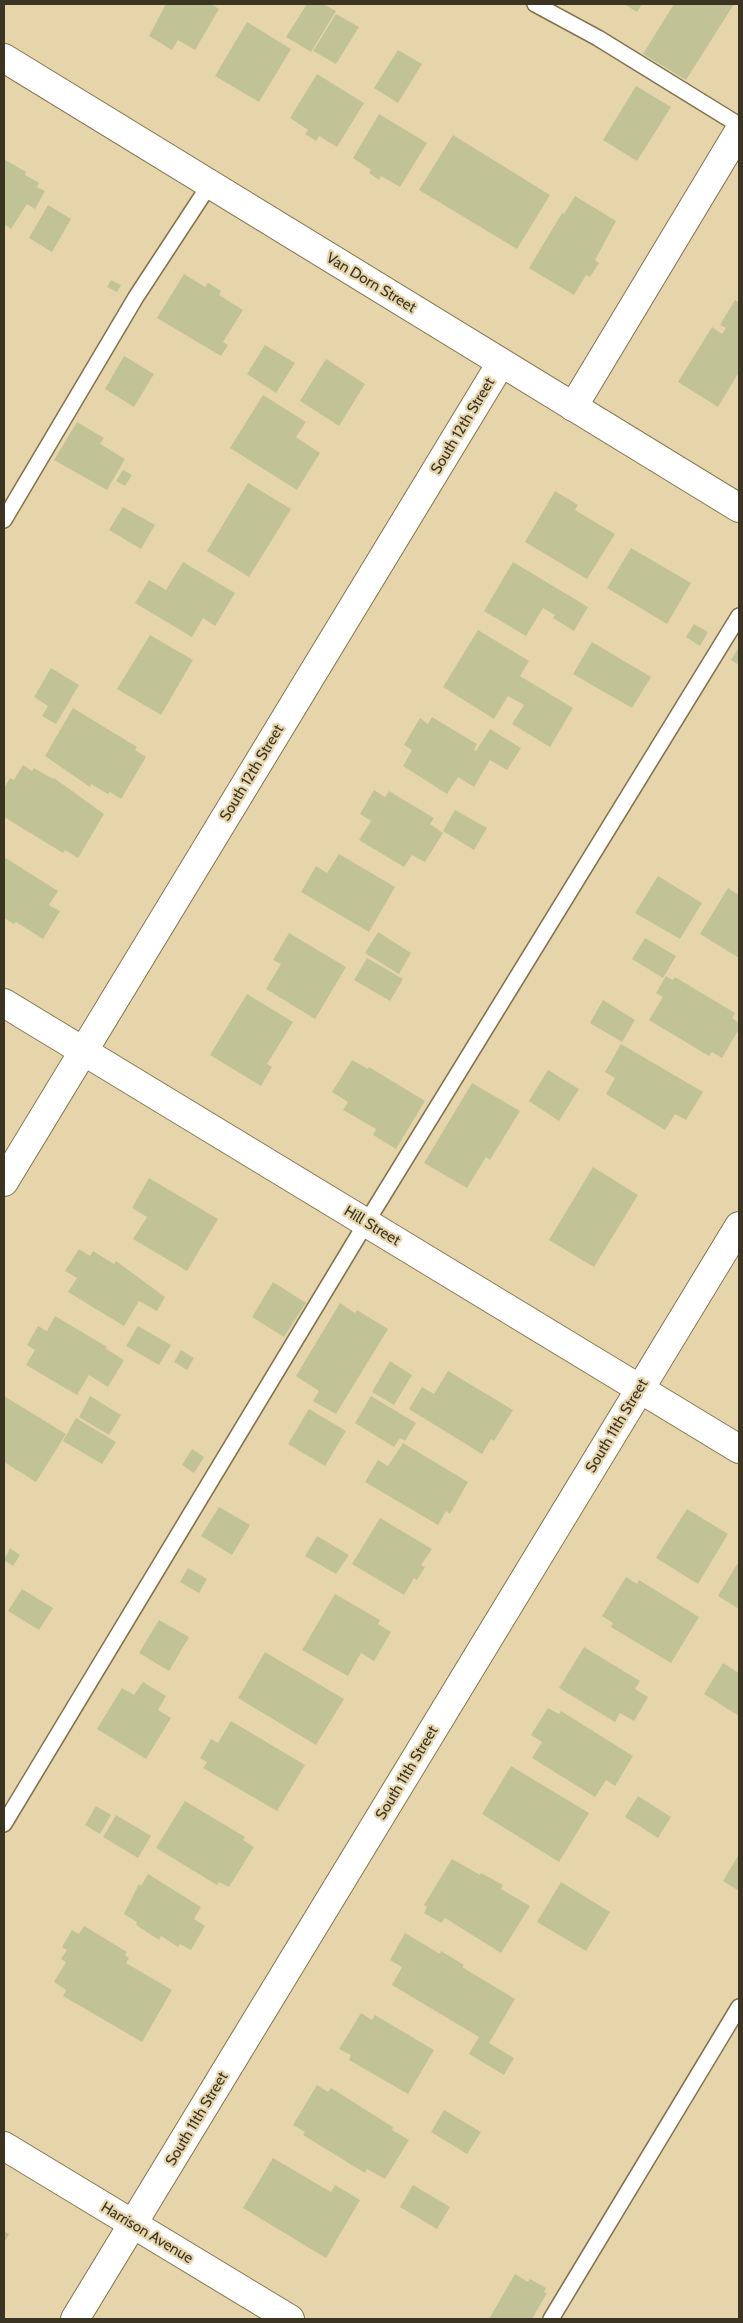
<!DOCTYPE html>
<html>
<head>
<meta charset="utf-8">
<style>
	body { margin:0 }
	#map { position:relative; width:743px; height:2323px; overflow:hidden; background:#e6d5aa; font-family:Cabin,sans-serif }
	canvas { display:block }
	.frame { position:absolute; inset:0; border:5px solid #3b3423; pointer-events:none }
</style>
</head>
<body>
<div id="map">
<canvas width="743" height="2323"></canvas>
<div class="frame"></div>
</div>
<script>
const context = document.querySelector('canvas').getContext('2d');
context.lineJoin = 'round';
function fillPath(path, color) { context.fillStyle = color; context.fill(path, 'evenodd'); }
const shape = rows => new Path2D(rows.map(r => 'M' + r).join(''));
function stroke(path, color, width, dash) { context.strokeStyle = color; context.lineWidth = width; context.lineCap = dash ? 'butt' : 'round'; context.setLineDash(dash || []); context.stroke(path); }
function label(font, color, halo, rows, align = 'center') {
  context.font = font + ' Cabin,sans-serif'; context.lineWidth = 4.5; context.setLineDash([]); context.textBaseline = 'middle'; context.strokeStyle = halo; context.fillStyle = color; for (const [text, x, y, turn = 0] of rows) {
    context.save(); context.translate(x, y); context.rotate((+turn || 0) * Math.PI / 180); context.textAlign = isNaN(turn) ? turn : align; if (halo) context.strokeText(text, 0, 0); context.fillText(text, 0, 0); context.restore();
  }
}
fillPath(shape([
	[166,4,211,4,219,9,195,50,178,40,172,50,149,36],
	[307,4,323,4,336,11,311,52,286,37],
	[624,4,642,4,637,12],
	[674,4,734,4,686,80,643,54],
	[336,14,359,27,336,64,313,51],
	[247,22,291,49,259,102,215,76],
	[398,50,422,64,398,103,374,88],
	[317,74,364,103,337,147,319,136,316,141,305,134,308,130,290,118],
	[636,86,671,107,637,161,603,140],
	[379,114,427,143,400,187,381,176,379,180,369,173,371,170,353,158],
	[453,135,550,195,517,249,419,190],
	[4,159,26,172,25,175,39,183,37,187,45,191,35,209,27,204,11,229,4,224],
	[575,196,616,221,595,260,599,263,590,277,586,275,574,295,529,268,562,213,564,214],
	[48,205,71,219,52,252,29,238],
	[184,274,205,287,208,283,221,291,219,295,243,310,223,342,228,345,221,356,157,318],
	[111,280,121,285,117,292,107,287],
	[735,300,739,302,739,372,718,407,678,382,712,327,722,334,726,328,720,325],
	[265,345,295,363,276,393,247,374],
	[124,356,154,374,134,407,105,389],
	[326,359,365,384,339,426,300,401],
	[263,395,306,422,296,437,320,453,297,490,230,448],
	[77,422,104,438,100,444,125,459,107,490,54,460],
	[123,470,132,475,125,486,116,481],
	[248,483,291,509,249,577,207,551],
	[555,491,578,505,575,510,615,534,587,579,525,542],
	[123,507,155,525,141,549,109,530],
	[631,548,691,583,667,624,607,588],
	[183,562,235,593,215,626,203,618,192,637,135,603,149,580,166,590],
	[513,562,588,607,574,631,553,618,555,615,543,608,526,636,484,611],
	[694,624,708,632,700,646,686,637],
	[478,630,529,661,520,676,573,708,550,747,512,724,524,705,508,696,494,719,443,687],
	[150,635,193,660,161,715,117,689],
	[592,642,651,677,632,708,573,674],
	[739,647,739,665,731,660],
	[51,668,79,685,56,724,42,716,48,706,34,697],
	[73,708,137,747,135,750,146,757,121,799,110,792,108,794,91,784,90,787,45,756],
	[432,717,477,744,474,750,476,751,490,729,521,748,507,770,490,760,474,787,458,777,447,794,403,766,412,750,404,745,420,718,428,724],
	[23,765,32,771,34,768,53,779,54,778,104,814,78,858,65,850,63,853,4,817,4,788,10,778,14,780],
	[374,790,385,797,389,791,434,818,430,824,443,833,425,862,412,855,404,867,359,840,371,821,360,814],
	[455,810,487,828,474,850,443,831],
	[339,854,395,887,369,932,301,892,316,866,327,873],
	[4,857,58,891,49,905,60,911,43,939,16,922,14,924,4,918],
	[658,876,702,903,680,939,635,913],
	[728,888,739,895,739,958,700,934],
	[378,932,411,953,399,974,365,953],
	[289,933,346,967,315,1019,266,989,281,964,273,960],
	[645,938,676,956,663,978,632,959],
	[367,958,403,979,390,1001,354,980],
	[666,976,673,980,675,977,735,1013,732,1018,739,1023,739,1029,722,1058,712,1052,709,1056,649,1020,663,997,656,993],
	[247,994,293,1022,267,1064,272,1067,261,1086,210,1055],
	[603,1000,635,1020,622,1042,590,1023],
	[621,1044,703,1092,686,1120,675,1114,665,1130,606,1094,615,1078,605,1072],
	[352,1060,368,1069,369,1067,425,1101,396,1149,373,1135,376,1129,343,1110,348,1102,332,1092],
	[548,1070,579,1089,559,1121,529,1101],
	[472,1083,520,1111,490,1160,486,1157,467,1188,424,1163],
	[593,1167,638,1195,594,1267,549,1240],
	[149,1178,218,1219,187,1271,133,1239,147,1217,132,1208],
	[79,1249,90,1256,93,1251,114,1264,116,1261,165,1297,157,1311,139,1301,124,1326,68,1292,77,1278,65,1271],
	[273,1282,306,1303,284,1337,252,1317],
	[340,1303,355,1313,357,1310,388,1329,336,1414,313,1401,319,1391,296,1376],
	[55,1316,107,1347,106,1349,124,1360,108,1387,89,1375,77,1395,26,1365,35,1350,27,1345,38,1326,47,1331],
	[138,1326,171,1345,159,1365,126,1346],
	[181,1350,194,1358,187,1370,174,1362],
	[390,1361,412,1375,394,1405,372,1392],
	[448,1371,513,1410,494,1441,491,1439,482,1454,409,1409,422,1387,434,1394],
	[4,1396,66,1434,36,1482,4,1462],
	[90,1396,121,1415,109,1435,79,1417],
	[371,1396,416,1423,405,1441,400,1438,394,1447,355,1423],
	[309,1409,346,1431,325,1466,288,1444],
	[76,1418,116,1442,102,1464,63,1441],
	[403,1443,468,1482,450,1514,446,1511,438,1525,365,1482,378,1460,388,1466],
	[192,1449,204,1457,194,1473,182,1465],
	[219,1507,250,1525,232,1555,201,1536],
	[687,1509,728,1534,698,1584,656,1558],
	[380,1518,432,1549,421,1565,425,1567,417,1580,414,1578,404,1595,352,1564],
	[317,1536,349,1555,336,1574,305,1556],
	[10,1548,20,1555,13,1566,4,1560],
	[737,1564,739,1565,739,1609,718,1596],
	[188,1568,207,1579,199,1593,180,1582],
	[626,1577,637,1584,639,1580,699,1617,671,1663,611,1627,613,1623,602,1616],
	[22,1589,53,1608,39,1630,8,1611],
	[335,1594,380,1620,378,1624,391,1632,374,1661,361,1653,348,1676,302,1650],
	[159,1620,189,1637,169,1671,139,1653],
	[584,1647,640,1681,635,1689,648,1697,634,1721,620,1713,615,1722,559,1688],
	[265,1652,344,1699,316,1745,238,1698],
	[723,1663,739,1673,739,1716,704,1694],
	[143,1682,166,1696,158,1710,171,1718,146,1759,97,1729,122,1688,134,1695],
	[548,1708,559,1714,561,1711,633,1756,615,1786,606,1780,595,1797,532,1758,542,1742,531,1735],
	[231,1721,305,1765,277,1811,203,1768,207,1762,200,1758,211,1739,218,1743],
	[511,1766,589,1813,559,1862,482,1814],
	[638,1796,671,1817,658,1838,625,1817],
	[185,1801,245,1837,243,1840,254,1847,229,1887,219,1882,217,1885,156,1848],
	[96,1806,111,1815,100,1834,85,1825],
	[116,1815,151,1836,138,1858,103,1837],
	[739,1854,739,1891,723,1881],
	[452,1859,480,1875,481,1873,503,1885,501,1889,530,1906,501,1953,445,1918,441,1923,424,1913,427,1907,424,1905],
	[148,1874,201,1907,194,1919,205,1926,191,1950,180,1944,178,1947,161,1936,159,1940,136,1925,137,1922,124,1914,139,1884,141,1886],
	[561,1882,610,1912,586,1951,537,1922],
	[84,1926,127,1952,125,1955,129,1958,126,1963,172,1990,142,2042,63,1996,66,1990,54,1982,66,1962,61,1959,67,1950,62,1947,72,1930,79,1934],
	[405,1933,440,1954,441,1951,464,1965,462,1967,515,1999,489,2043,514,2058,504,2075,469,2054,479,2037,392,1985,402,1967,390,1960],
	[361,2013,372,2020,375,2015,434,2050,408,2094,349,2060,351,2055,339,2049],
	[317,2085,328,2092,331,2088,393,2127,392,2130,409,2140,385,2179,367,2169,365,2173,303,2135,305,2132,293,2125],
	[444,2110,481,2132,467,2154,431,2132],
	[273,2158,331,2192,335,2185,360,2200,326,2258,243,2208],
	[413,2185,450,2207,437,2229,400,2207],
	[4,2231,9,2234,4,2243],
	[515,2274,528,2282,530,2279,546,2288,544,2292,547,2293,532,2319,489,2319]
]), '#c1c397');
const lane = shape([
	[535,4,598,38,739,125],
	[4,520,136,297,210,184],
	[4,1824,366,1223,739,616],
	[551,2319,739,2007]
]);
const street = shape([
	[573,407,739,131],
	[4,1003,739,1449],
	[4,1182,501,363],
	[4,2146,290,2319],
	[75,2319,739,1226]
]);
const secondary = shape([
	[4,58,739,508]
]);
stroke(lane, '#83734c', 18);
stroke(street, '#83734c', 30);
stroke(secondary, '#83734c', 30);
stroke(lane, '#fff', 15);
stroke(street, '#fff', 28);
stroke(secondary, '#fff', 28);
label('15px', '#3b3423', '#e6d5aa', [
	["Van Dorn Street",371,283,31],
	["South 12th Street",463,426,-59],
	["South 12th Street",252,773,-59],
	["Hill Street",372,1226,31],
	["South 11th Street",617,1426,-59],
	["South 11th Street",407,1773,-59],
	["South 11th Street",197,2119,-59],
	["Harrison Avenue",147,2233,31]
]);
</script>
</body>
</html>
